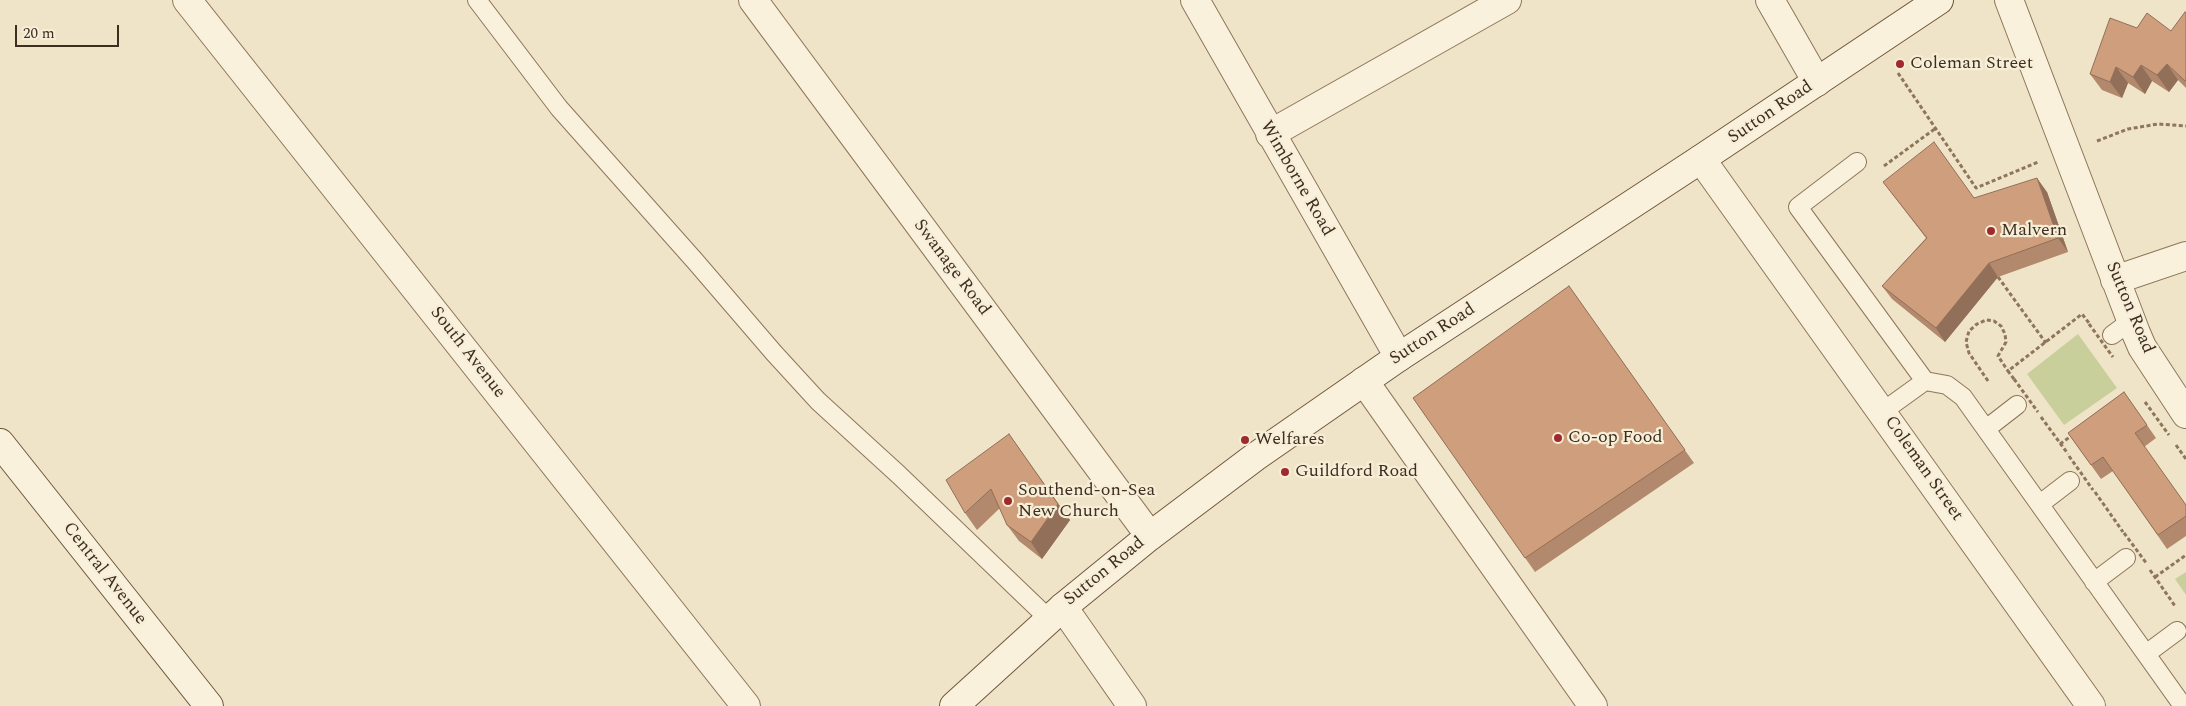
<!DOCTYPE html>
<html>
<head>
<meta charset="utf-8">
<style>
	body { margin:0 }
	#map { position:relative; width:2186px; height:706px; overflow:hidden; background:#f0e4c8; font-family:Spectral,serif }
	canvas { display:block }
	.scale { position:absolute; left:15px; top:25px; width:104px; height:22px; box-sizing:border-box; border:2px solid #3d2e20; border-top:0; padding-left:6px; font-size:15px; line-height:18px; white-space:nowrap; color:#3d2e20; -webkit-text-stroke:4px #f7eed8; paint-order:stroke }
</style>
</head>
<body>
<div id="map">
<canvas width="2186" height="706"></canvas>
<div class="scale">20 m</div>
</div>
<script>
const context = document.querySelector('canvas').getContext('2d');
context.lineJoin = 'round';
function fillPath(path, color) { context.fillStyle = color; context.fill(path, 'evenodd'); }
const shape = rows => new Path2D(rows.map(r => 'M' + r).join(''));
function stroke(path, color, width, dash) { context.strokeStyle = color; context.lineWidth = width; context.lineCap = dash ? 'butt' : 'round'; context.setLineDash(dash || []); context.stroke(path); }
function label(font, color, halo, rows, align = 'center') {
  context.font = font + ' Spectral,serif'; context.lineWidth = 4.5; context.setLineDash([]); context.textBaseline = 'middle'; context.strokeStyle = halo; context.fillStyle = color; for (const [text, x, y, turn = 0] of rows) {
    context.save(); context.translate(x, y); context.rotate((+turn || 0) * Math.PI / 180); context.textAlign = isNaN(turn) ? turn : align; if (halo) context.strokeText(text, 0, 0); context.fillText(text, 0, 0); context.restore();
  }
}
fillPath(shape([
	[2078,334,2117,388,2064,425,2027,374],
	[2186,572,2186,595,2175,579]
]), '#c9cf9b');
const lane = shape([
	[477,0,559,108,695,261,774,353,818,401,899,475,1049,619],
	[1857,162,1798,207,1925,381],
	[2112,335,2131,321],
	[1882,412,1925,381,1947,385,1963,397,2183,706],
	[1986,429,2017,405],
	[2040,504,2070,481],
	[2094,582,2126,558],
	[2146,654,2177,631]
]);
const street = shape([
	[187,0,746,706],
	[753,0,1150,536],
	[1195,0,1399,357],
	[1770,0,1817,82],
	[2009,0,2136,333,2142,347,2186,414],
	[1270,134,1507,0],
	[1701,159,2091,706],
	[2115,280,2186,256],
	[1364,381,1593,706],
	[1063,607,1132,706]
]);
const secondary = shape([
	[0,443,209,706],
	[954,706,1063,607,1150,536,1255,457,1399,357,1701,159,1939,0]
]);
stroke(lane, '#8d765c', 20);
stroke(street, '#8d765c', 30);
stroke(secondary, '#6f573f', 30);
stroke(shape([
	[1898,73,1976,188,2038,162],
	[2097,141,2128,129,2158,124,2186,126],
	[1884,166,1936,128],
	[1998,277,2046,343],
	[2014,379,2008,371,2082,314,2089,323],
	[1988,381,1969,353,1966,342,1969,331,1977,324,1986,320,1994,321,2001,326,2005,334,2006,342,1998,356,2008,371],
	[2041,417,2068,454],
	[2060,444,2074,434],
	[2176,445,2186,459],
	[2095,492,2123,532],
	[2150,570,2175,606],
	[2155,577,2186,555]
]), '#8d765c', 3, [4, 2.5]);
stroke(lane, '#faf1dc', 18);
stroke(street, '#faf1dc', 28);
stroke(secondary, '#faf1dc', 28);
stroke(shape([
	[2089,324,2113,357],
	[2014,379,2038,412],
	[2145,402,2169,435],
	[2069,456,2093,490],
	[2124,533,2147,564]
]), '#8d765c', 3, [4, 2.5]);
fillPath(shape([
	[2186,14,2186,88,2178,80,2169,92,2152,81,2145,94,2128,83,2122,98,2102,90,2090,74,2137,28,2171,31],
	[1883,182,1974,198,2047,192,2068,252,1998,277,1945,342,1892,299,1882,286,1926,238,1893,195],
	[1569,286,1694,463,1535,572,1413,398],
	[2124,392,2156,438,2144,447,2186,505,2186,536,2167,549,2113,471,2101,479,2068,433],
	[1009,434,1070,520,1042,559,1019,541,1007,525,1000,508,977,530,965,513]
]), '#b2896c');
fillPath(shape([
	[2167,64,2178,80,2169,92,2157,75],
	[2141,65,2152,81,2145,94,2133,77],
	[2116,67,2128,83,2122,98,2110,82],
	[2037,178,2047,192,2068,252,2058,238],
	[1989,263,1998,277,1945,342,1936,328],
	[1058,504,1070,520,1042,559,1031,542]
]), '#916f58');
const building = shape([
	[2185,12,2186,14,2186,79,2185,81,2167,64,2157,75,2141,65,2133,77,2116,67,2110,82,2090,74,2110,18,2137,28,2147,13,2171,31,2185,12],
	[1934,142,1974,198,2037,178,2058,238,1989,263,1936,328,1882,286,1927,238,1883,182,1934,142],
	[1569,286,1685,450,1525,558,1413,398,1569,286],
	[2124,392,2147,425,2135,433,2186,505,2186,516,2158,535,2103,457,2091,465,2068,433,2124,392],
	[1009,434,1058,504,1031,542,1007,525,991,489,965,513,946,480,1009,434]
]);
fillPath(building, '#cf9f7d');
stroke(building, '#916f58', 1);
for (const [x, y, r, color] of [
	[1900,64,5,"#9e2a2b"],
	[1991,231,5,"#9e2a2b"],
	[1558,438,5,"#9e2a2b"],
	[1245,440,5,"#9e2a2b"],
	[1285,472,5,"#9e2a2b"],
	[1008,501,5,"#9e2a2b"]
]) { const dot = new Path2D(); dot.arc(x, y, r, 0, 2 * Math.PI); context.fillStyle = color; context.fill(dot); stroke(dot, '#f7eed8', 2); }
label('18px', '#3d2e20', '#f7eed8', [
	["Coleman Street",1910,64],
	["Malvern",2001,231],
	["Co-op Food",1568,438],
	["Welfares",1255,440],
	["Guildford Road",1295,472],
	["Southend-on-Sea",1018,491],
	["New Church",1018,512]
], 'left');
label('18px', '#3d2e20', '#f7eed8', [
	["Sutton Road",1771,113,-34],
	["Wimborne Road",1296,179,60],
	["Swanage Road",951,268,53],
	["Sutton Road",2129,308,67],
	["Sutton Road",1433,335,-33],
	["South Avenue",467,353,52],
	["Coleman Street",1923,469,55],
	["Sutton Road",1105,572,-39],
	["Central Avenue",104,574,52]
]);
</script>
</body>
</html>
